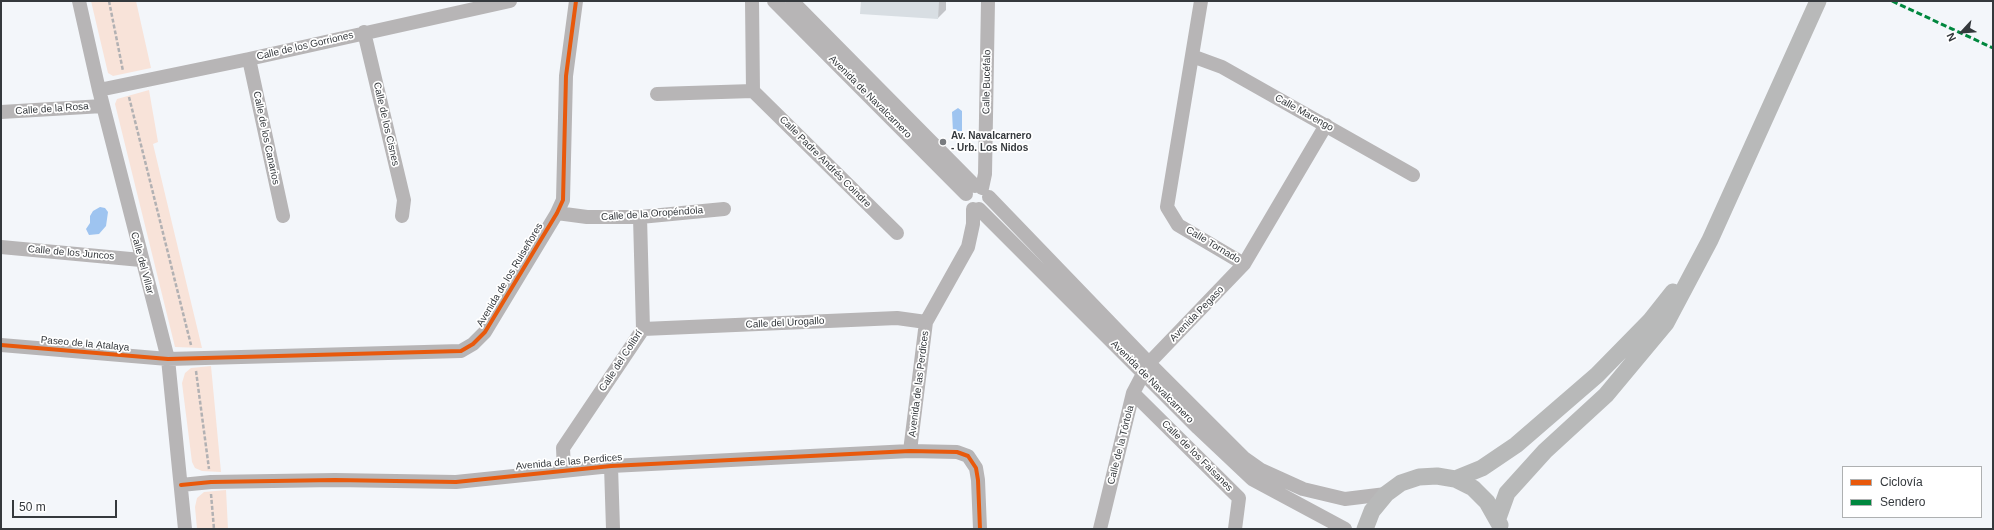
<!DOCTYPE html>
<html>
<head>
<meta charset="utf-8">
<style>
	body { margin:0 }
	#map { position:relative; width:1994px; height:530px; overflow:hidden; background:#f3f6fa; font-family:Helvetica,sans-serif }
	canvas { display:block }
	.frame { position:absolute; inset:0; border:2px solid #35393d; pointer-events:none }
	.legend { position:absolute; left:1842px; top:466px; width:140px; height:52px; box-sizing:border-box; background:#fff; border:1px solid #aeb0b1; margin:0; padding:5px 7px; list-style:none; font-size:12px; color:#35393d }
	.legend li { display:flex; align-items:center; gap:8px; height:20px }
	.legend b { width:20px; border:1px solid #aeb0b1 }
	.north { position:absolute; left:1942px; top:12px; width:40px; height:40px; -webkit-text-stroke:3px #fff; paint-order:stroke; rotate:244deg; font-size:11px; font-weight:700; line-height:16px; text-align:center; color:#35393d }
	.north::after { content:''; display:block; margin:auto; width:14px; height:18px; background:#35393d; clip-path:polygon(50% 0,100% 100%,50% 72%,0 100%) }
	.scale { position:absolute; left:12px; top:500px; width:105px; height:18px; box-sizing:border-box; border:2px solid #35393d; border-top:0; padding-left:5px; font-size:12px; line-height:14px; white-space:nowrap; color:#35393d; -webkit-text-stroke:3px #fff; paint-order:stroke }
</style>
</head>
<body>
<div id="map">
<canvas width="1994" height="530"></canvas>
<div class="frame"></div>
<ul class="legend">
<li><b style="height:5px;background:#e8590c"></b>Ciclovía</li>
<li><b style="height:5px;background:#00873e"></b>Sendero</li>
</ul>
<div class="north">N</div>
<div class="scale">50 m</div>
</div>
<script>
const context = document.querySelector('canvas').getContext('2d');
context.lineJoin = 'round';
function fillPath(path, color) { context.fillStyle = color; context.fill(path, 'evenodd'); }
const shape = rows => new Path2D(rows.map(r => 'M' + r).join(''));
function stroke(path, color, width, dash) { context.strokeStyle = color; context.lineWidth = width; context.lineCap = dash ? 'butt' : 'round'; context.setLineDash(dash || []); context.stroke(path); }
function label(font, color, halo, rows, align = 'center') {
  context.font = font + ' Helvetica,sans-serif'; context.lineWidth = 3.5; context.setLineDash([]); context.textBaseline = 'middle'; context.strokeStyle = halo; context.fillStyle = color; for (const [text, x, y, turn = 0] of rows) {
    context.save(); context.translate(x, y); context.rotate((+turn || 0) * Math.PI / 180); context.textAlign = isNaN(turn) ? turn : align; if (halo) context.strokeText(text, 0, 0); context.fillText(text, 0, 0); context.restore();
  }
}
fillPath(shape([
	[91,1,136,1,151,68,113,76,108,73],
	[149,90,158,142,153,144,202,348,175,347,115,104,117,99],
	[211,366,221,472,202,471,195,468,192,462,182,383,185,373,191,368],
	[226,490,228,529,197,529,195,507,197,498,204,492]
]), '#f8e3d9');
fillPath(shape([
	[958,108,962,111,962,131,953,132,952,112],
	[100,207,105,208,108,212,106,226,99,234,89,235,86,229,90,223,90,216,93,211]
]), '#9ec4f0');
fillPath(shape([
	[862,1,946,1,946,10,938,18]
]), '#0003');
fillPath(shape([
	[861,1,939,1,938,19,860,14]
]), '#d8dee3');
stroke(shape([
	[109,1,123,71],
	[129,97,191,345],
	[196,371,209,469],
	[211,494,214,529]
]), '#b2b1b3', 2.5, [4, 2]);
stroke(shape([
	[79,1,99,90,168,359,185,529],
	[752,1,753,91,897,233],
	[774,1,966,194],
	[792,1,975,186],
	[1201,1,1167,207,1178,225,1244,264,1326,125],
	[364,32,404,200,402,216],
	[1192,56,1222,67,1413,175],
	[249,59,283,216],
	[99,90,249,59,510,1],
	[657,94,753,91],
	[1,112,103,106],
	[982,188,985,174,988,1],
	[989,197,1149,363,1244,458,1261,470,1303,489,1345,499,1386,494],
	[979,209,1198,428,1252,479,1345,529],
	[557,213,587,217,640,217,724,209],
	[1,247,141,260],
	[643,329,897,318,926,322],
	[1,345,168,359,461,351,473,344,485,332,557,213,563,200,566,76,576,1],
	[1133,393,1239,498,1235,529],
	[910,451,926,322,968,247,973,224,973,209],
	[611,466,613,529],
	[564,470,563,448,643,329,640,217],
	[181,485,211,482,335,480,456,482,611,466,910,451,957,452,968,456,976,468,978,480,980,529],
	[1100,529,1133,393,1144,372,1149,363,1244,264]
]), '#b7b5b6', 14);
stroke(shape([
	[1455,479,1482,468,1516,445,1597,375,1650,321,1673,292],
	[1498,518,1507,493,1545,451,1606,395,1666,323,1710,240,1818,1],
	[1365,529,1372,511,1386,494,1401,483,1419,477,1437,476,1455,479,1473,488,1487,502,1500,525]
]), '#b8b9b9', 17);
stroke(shape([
	[1892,1,1993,48]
]), '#00873e', 3, [6, 3]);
stroke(shape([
	[1,345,168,359,461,351,473,344,485,332,557,213,563,200,566,76,576,1],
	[181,485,211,482,335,480,456,482,611,466,910,451,957,452,968,456,976,468,978,480,980,529]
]), '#e8590c', 4);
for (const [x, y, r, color] of [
	[943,142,4,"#787b7f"]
]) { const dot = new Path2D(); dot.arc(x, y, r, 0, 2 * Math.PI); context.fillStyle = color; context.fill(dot); stroke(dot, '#fff', 1.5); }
label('10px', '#35393d', '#fff', [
	["Calle de los Gorriones",305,46,-13],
	["Calle Bucéfalo",987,82,-89],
	["Avenida de Navalcarnero",870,97,45],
	["Calle de la Rosa",52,109,-4],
	["Calle Marengo",1304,113,29],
	["Calle de los Cisnes",386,124,77],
	["Calle de los Canarios",266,138,78],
	["Calle Padre Andrés Coindre",825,162,45],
	["Calle de la Oropéndola",652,214,-4],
	["Calle Tornado",1213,245,31],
	["Calle de los Juncos",71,253,5],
	["Calle del Villar",142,263,75],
	["Avenida de los Ruiseñores",510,275,-59],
	["Avenida Pegaso",1197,314,-46],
	["Calle del Urogallo",785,323,-3],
	["Paseo de la Atalaya",85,344,5],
	["Calle del Colibrí",621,361,-57],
	["Avenida de Navalcarnero",1152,382,45],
	["Avenida de las Perdices",919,384,-83],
	["Calle de la Tórtola",1121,445,-76],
	["Calle de los Faisanes",1197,456,45],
	["Avenida de las Perdices",569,462,-5]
]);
label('bold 10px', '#35393d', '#fff', [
	["Av. Navalcarnero",951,136],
	["- Urb. Los Nidos",951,148]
], 'left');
</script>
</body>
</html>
